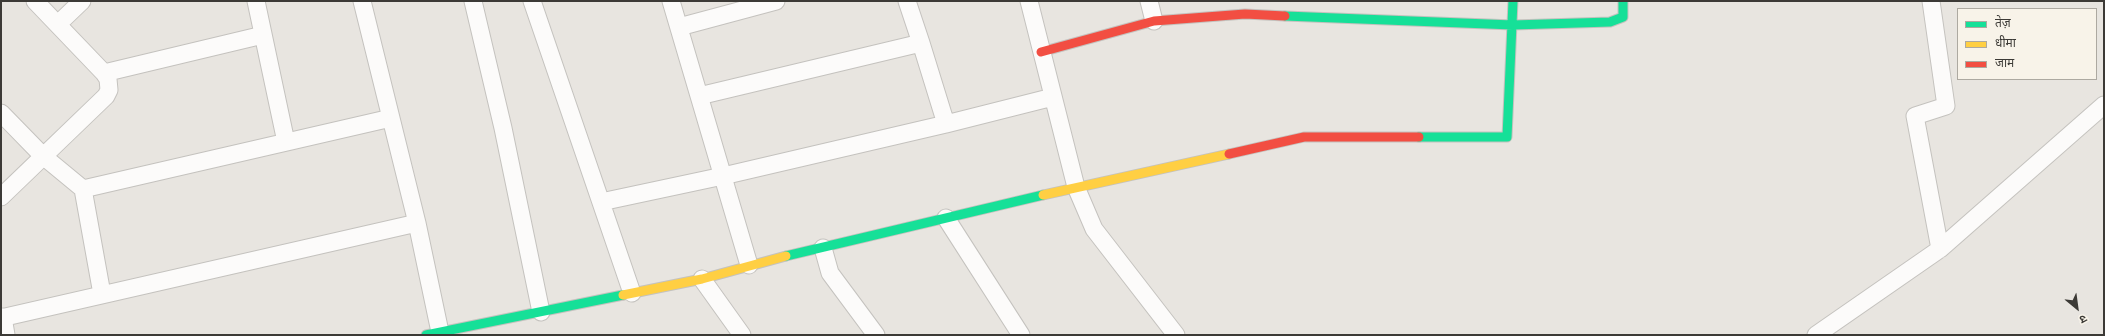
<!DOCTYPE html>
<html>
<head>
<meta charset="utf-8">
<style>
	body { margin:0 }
	#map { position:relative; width:2105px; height:336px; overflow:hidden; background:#e8e5e0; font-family:"Varela Round","Noto Sans Devanagari",sans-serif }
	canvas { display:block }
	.frame { position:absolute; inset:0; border:2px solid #3c3a36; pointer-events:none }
	.legend { position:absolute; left:1957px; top:8px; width:140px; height:72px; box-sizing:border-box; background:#f8f3e9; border:1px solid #ada9a1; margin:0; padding:5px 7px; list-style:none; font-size:12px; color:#3c3a36 }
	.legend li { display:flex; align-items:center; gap:8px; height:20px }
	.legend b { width:20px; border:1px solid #ada9a1 }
	.north { position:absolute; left:2057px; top:288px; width:40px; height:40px; -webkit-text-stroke:3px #f8f3e9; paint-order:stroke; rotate:151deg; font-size:11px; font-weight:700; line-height:16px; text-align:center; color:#3c3a36 }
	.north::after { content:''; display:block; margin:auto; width:14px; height:18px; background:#3c3a36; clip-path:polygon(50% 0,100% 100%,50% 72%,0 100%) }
</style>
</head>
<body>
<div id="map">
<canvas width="2105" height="336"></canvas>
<div class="frame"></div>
<ul class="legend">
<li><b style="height:5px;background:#16e098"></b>तेज़</li>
<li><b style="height:5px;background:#ffcf43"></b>धीमा</li>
<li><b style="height:5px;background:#f24e42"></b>जाम</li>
</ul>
<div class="north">उ</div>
</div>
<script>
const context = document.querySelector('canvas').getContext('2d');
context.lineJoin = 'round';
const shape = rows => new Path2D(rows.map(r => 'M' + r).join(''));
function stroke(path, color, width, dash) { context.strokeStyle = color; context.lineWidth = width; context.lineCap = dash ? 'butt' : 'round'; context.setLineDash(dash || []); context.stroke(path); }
const street = shape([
	[256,1,286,142],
	[362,1,417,223],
	[473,1,503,128,541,312],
	[532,1,632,293],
	[671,1,749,265],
	[907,1,921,43],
	[1029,1,1076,187,1094,229,1176,335],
	[1149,1,1154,21],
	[1931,1,1946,106,1915,116,1940,249],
	[58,24,82,1],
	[679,27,776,1],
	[104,73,263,35],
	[1,113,43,156,83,189,102,294],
	[946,124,1053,97],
	[83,189,391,118],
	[1,197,106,96,109,90,108,79,104,73,35,1],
	[601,202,723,176,946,124,921,43,699,96],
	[946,218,1021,335],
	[823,248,830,273,876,335],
	[702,279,742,335],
	[3,317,6,335],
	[1,318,417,223,440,332],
	[1816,335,1940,249,2104,105]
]);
const fast = shape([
	[1285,16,1513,25,1610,22,1623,17,1623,1],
	[1419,137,1507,137,1513,1],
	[786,256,1043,195],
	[426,335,623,295]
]);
const slow = shape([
	[1043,195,1229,154],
	[623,295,702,279,786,256]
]);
const jam = shape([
	[1041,52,1154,21,1245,14,1285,16],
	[1229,154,1304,137,1419,137]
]);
stroke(street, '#c4c2be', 19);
stroke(fast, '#c4c2be', 11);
stroke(slow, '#c4c2be', 11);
stroke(jam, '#c4c2be', 11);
stroke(street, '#fcfbfa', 17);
stroke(fast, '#16e098', 9);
stroke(slow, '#ffcf43', 9);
stroke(jam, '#f24e42', 9);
</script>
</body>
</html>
